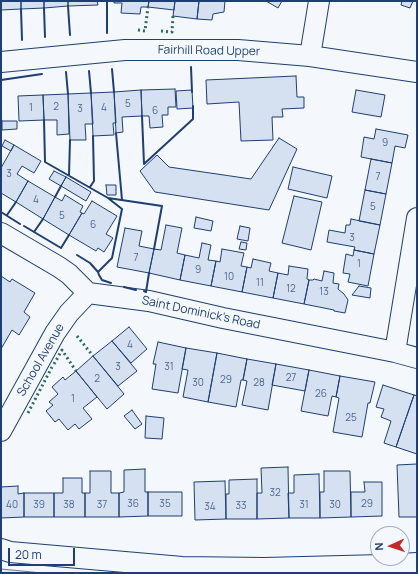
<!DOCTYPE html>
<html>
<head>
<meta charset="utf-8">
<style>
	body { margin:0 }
	#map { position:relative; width:418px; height:574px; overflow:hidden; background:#f4f7fb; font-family:Manrope,sans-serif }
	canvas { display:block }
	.frame { position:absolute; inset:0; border:2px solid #1d3f73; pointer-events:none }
	.north { position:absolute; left:370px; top:526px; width:40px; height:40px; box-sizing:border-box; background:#f4f7fb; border:1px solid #9eadc5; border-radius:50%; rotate:267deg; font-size:11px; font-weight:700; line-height:16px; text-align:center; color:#1d3f73 }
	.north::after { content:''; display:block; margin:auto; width:14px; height:18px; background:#c62828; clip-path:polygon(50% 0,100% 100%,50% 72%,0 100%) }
	.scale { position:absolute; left:8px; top:548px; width:67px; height:18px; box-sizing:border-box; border:2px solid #1d3f73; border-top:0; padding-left:5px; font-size:12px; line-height:14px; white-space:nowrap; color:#1d3f73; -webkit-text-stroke:3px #f4f7fb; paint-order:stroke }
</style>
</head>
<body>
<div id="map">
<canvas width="418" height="574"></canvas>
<div class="frame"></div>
<div class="north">N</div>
<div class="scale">20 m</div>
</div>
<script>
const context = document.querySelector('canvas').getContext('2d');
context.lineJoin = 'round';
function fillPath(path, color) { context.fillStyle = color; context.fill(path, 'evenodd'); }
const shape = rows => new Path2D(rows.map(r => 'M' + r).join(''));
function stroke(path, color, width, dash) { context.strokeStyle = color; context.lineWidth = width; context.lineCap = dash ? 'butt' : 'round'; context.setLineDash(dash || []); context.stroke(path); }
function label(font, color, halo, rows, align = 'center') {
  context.font = font + ' Manrope,sans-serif'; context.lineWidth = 3; context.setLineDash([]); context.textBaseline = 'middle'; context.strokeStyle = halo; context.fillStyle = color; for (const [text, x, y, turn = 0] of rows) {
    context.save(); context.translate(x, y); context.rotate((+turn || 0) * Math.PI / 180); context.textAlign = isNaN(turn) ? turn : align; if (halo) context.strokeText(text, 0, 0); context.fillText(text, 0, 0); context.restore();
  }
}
const green = shape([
	[1,569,42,573,1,573,1,569]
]);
fillPath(green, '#e3e9f0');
stroke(green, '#687fa3', 1);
const building = shape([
	[1,1,21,1,21,9,1,10,1,1],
	[21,1,44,1,44,8,21,9,21,1],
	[44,1,68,1,68,6,44,8,44,1],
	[68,1,97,1,98,5,68,6,68,1],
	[114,1,149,1,148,7,141,7,140,14,121,13,122,3,114,3,114,1],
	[149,1,175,1,174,10,148,7,149,1],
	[175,1,199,1,197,19,173,16,175,1],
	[199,1,225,1,224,12,213,14,212,20,197,19,199,1],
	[266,1,282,1,278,8,266,1],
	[402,1,413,1,410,8,401,5,402,1],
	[296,76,297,97,304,97,304,108,282,109,283,117,272,117,273,140,241,141,239,102,207,104,206,80,296,76],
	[175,89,176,107,168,107,168,115,162,115,163,127,150,128,149,116,142,116,141,90,175,89],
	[141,90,142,116,122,117,123,132,116,133,114,92,141,90],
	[192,90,193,108,177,109,176,91,192,90],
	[356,90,385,95,381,117,352,112,356,90],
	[114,92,116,123,113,123,114,135,93,136,91,93,114,92],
	[91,93,93,124,85,124,86,140,70,140,68,94,91,93],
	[68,94,69,134,57,135,57,120,44,120,43,95,68,94],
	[43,95,44,120,19,121,18,96,43,95],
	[2,121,17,121,17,129,2,130,2,121],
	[376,129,408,135,405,148,395,146,392,163,361,157,364,137,374,139,376,129],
	[279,138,297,149,269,210,155,192,140,171,157,155,169,167,251,179,279,138],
	[5,140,14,145,11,151,2,146,5,140],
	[14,145,41,161,34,173,22,166,17,174,28,181,16,202,1,193,1,168,14,145],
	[371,159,392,163,386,194,365,190,371,159],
	[293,167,332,176,327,198,288,189,293,167],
	[54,171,66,177,61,186,49,179,54,171],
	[66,177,91,192,86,201,61,186,66,177],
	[28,181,55,197,43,219,16,202,28,181],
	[106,185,116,185,116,195,107,195,106,185],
	[365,190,386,194,380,225,359,221,365,190],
	[65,195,83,206,80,212,82,213,69,235,43,219,55,197,62,201,65,195],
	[294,196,322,202,311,250,282,243,294,196],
	[92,201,117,216,106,234,113,238,104,252,98,248,96,251,69,235,82,213,84,214,92,201],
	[196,217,213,221,211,231,194,228,196,217],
	[351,219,380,225,374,254,354,250,355,247,327,242,329,230,345,233,346,225,350,225,351,219],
	[166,225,182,228,177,253,185,255,180,280,149,273,154,249,161,250,166,225],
	[240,226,250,228,248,241,237,239,240,226],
	[125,228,142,231,139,246,154,249,149,273,117,267,125,228],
	[241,242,247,243,246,250,239,249,241,242],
	[202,243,211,245,208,260,216,261,211,286,180,280,185,255,199,258,202,243],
	[222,249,244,253,241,266,247,267,242,292,211,286,216,261,220,262,222,249],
	[354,250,374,254,368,286,348,282,350,274,343,273,346,254,353,256,354,250],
	[253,259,271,263,269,271,278,273,273,298,242,292,247,267,251,268,253,259],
	[289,266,308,269,307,279,309,280,304,304,273,298,278,273,288,275,289,266],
	[324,271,334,273,333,283,339,284,338,289,344,294,348,300,345,313,334,311,334,310,304,304,309,280,313,280,314,279,322,281,324,271],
	[1,276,10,282,12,279,35,293,24,312,30,317,19,335,12,330,1,349,1,276],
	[359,286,371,288,370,298,352,295,359,286],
	[129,327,147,349,131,363,112,341,129,327],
	[112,341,137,371,118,386,93,356,112,341],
	[158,342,186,348,178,393,152,389,156,364,153,364,158,342],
	[186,348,217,353,208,402,183,397,188,370,182,369,186,348],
	[217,353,247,359,243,380,241,380,236,407,208,402,217,353],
	[93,356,124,394,107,409,76,371,93,356],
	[247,359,276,364,268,410,242,405,247,381,243,380,247,359],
	[276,364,309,370,305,391,272,385,276,364],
	[309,370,340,376,336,397,332,396,328,416,301,411,309,370],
	[76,371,97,397,83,408,92,419,79,429,75,424,68,430,59,419,55,422,46,411,53,405,49,402,58,394,52,387,63,377,65,380,76,371],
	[340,376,375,382,370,403,368,403,362,437,333,432,339,398,336,397,340,376],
	[383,385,414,395,396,447,384,443,391,421,381,417,384,409,376,407,383,385],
	[414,395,417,396,417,454,396,447,414,395],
	[132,410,142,424,135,429,124,416,132,410],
	[146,416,164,418,162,439,145,438,146,416],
	[417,464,417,517,399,517,397,465,417,464],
	[288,467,289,518,257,519,257,493,262,493,261,468,288,467],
	[145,469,145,492,148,492,148,516,119,517,119,493,124,492,124,470,145,469],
	[90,471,111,471,111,493,119,493,119,517,85,517,85,493,90,493,90,471],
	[324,471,350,471,351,517,320,518,320,492,324,492,324,471],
	[319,474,320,518,289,518,288,493,294,493,294,475,319,474],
	[63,478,82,478,82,493,85,493,85,517,54,517,54,493,63,493,63,478],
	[257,479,257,519,226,519,226,494,229,494,229,480,257,479],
	[225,481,226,519,195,520,194,482,225,481],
	[364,482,382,482,382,516,351,517,351,492,365,492,364,482],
	[18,486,18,494,24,493,24,517,1,518,1,487,18,486],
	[148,492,182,492,182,516,148,516,148,492],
	[24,493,54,493,54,517,24,517,24,493]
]);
fillPath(building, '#d5e0f0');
stroke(building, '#1d3f73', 1);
const street = shape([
	[310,56,319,1],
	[1,62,125,50,238,50,310,56,417,72],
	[1,233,59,267,69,274,88,293,149,301,223,318,395,352,417,358],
	[395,352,417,218],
	[1,431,55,333,69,313,88,293],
	[1,549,10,552,182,567,264,568,382,565,417,563]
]);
stroke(street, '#1d3f73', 22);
stroke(street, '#f4f7fb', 20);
stroke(shape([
	[138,30,145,31,148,7],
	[161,31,172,32,173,16],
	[77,336,93,356],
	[54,364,62,350,76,371],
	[28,413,52,367]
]), '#2c6c60', 3, [2, 3]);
stroke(shape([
	[68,6,70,35],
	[44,8,45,37],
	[21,9,22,40],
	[107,33,107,1],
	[191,67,192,92],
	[112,69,114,92],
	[89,71,91,93],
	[66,72,68,94],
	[1,80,42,74],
	[142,116,144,164,193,119,193,106],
	[44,120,45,162,108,198],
	[116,133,122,200],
	[69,175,70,140],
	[90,187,94,181,93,136],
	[55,197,61,186],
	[1,212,20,224],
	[7,215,16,202],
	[24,226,61,248,69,235],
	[34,232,43,219],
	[77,255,90,263,98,272],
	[111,283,102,280,99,275,98,272,112,258,122,209,108,198,162,206,154,249],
	[124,287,136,290],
	[144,291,146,292,149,273]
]), '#1d3f73', 2);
label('10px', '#4b6792', null, [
	["5",128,104],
	["2",56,107],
	["1",31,108],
	["4",104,108],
	["3",80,109],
	["6",155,111],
	["9",385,143],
	["3",9,174],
	["7",378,177],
	["4",36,200],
	["5",373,207],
	["5",62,216],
	["6",93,225],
	["3",352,238],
	["7",136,258],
	["1",359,264],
	["9",198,270],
	["10",229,277],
	["11",260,283],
	["12",291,289],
	["13",324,292],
	["4",130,345],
	["3",118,367],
	["31",169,367],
	["27",291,378],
	["2",97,379],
	["29",226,380],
	["30",198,383],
	["28",259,383],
	["26",321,394],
	["1",73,399],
	["25",351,418],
	["32",275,493],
	["36",133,504],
	["35",165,504],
	["29",367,504],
	["40",12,505],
	["39",39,505],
	["38",69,505],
	["37",102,505],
	["31",304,505],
	["30",335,505],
	["33",241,506],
	["34",210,507]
]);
label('12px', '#1d3f73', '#f4f7fb', [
	["Fairhill Road Upper",209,51,1],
	["Saint Dominick's Road",201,313,12],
	["School Avenue",41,360,-60]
]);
</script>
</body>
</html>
